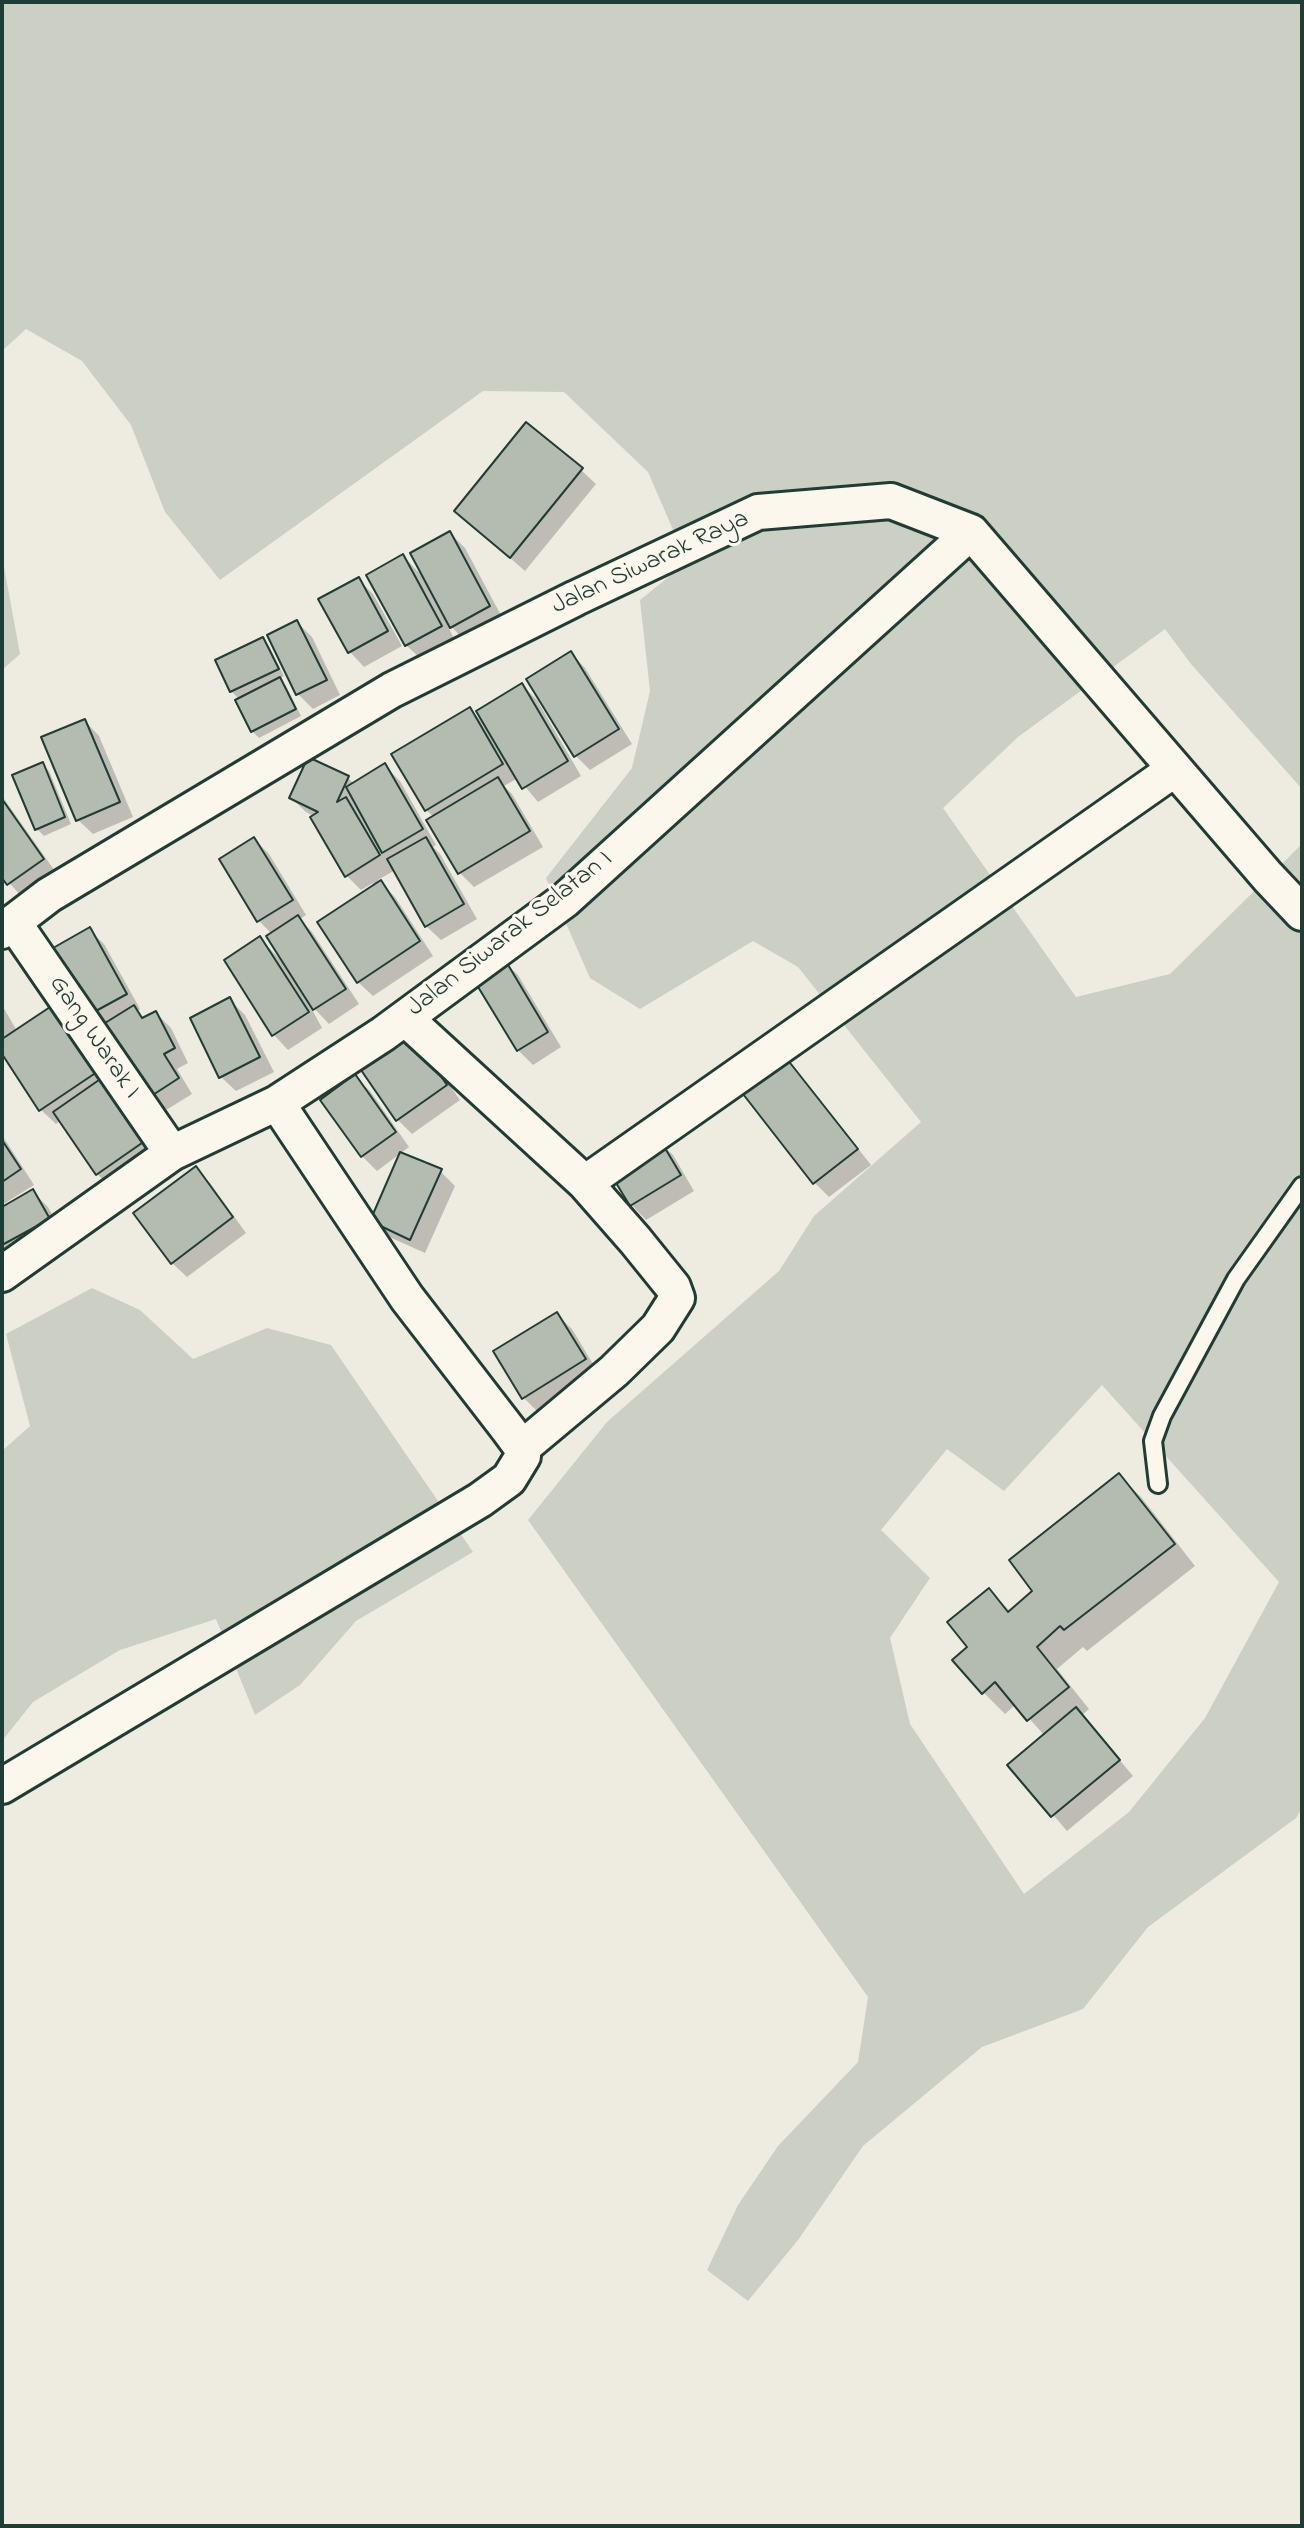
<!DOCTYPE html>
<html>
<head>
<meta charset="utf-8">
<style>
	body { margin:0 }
	#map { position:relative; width:1304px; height:2528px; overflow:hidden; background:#eeece1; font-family:"Indie Flower",sans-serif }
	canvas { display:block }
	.frame { position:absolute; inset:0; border:4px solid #1f3d34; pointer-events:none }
</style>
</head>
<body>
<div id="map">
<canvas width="1304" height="2528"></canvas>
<div class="frame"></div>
</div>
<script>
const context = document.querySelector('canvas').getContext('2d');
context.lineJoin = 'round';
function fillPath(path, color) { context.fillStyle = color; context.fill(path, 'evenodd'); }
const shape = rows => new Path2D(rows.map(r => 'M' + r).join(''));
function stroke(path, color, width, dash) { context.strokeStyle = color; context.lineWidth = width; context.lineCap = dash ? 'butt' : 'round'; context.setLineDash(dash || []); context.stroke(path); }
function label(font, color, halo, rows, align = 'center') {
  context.font = font + ' "Indie Flower",sans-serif'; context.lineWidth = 6; context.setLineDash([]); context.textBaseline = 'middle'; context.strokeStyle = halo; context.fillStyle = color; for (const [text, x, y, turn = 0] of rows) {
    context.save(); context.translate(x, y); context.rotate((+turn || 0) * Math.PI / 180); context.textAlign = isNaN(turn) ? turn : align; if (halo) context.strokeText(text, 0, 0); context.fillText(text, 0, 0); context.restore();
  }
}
fillPath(shape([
	[2,2,1302,2,1302,789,1191,664,1165,629,1018,737,943,808,1076,997,1170,974,1302,844,1302,1808,1296,1818,1148,1927,1083,2009,982,2047,863,2146,798,2240,748,2301,707,2270,738,2205,778,2146,858,2062,868,1997,528,1520,607,1422,779,1271,814,1216,921,1122,798,967,753,941,640,1009,590,978,546,878,632,768,650,691,640,600,687,562,648,472,564,392,483,391,220,580,165,512,131,425,82,361,26,329,2,351],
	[1102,1385,1279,1582,1205,1718,1129,1812,1024,1894,910,1724,890,1638,930,1578,881,1530,947,1449,1004,1491],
	[2,556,20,654,2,670],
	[92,1288,140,1310,193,1359,267,1328,331,1345,473,1552,356,1621,300,1685,255,1715,216,1619,120,1650,33,1702,2,1741,2,1451,30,1426,6,1334]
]), '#cbcfc4');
fillPath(shape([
	[581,470,596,484,525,571,456,511],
	[450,533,465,548,504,621,466,642,445,620,455,641,421,659,406,645,403,556,424,578],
	[358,579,373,594,402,646,364,667,350,652],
	[297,622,312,637,340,695,313,709,298,694],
	[262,639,269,646,284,676,278,679,286,686,301,716,259,738,252,731,240,700,231,691],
	[571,653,585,668,632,744,590,770,576,756],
	[522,685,537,700,581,776,538,802,518,778,504,786,512,794,543,847,474,887,460,873,434,817,426,810,470,709,484,724],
	[85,721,99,736,133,817,93,834,78,820],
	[42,764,49,771,71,824,44,836,37,829],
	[385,766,400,781,436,845,433,847,440,854,477,919,441,940,426,926,395,870,378,880,395,897,433,956,373,996,358,982,374,886,373,883,361,890,346,875,315,817,306,812,291,798,348,778,354,784],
	[2,796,57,874,23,898,2,875],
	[254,839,269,854,306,915,300,919,312,932,359,1004,329,1024,308,1002,322,1028,288,1050,274,1035,260,939,282,961,272,934,259,921,222,860],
	[89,930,104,944,140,1009,137,1011,145,1019,156,1013,171,1028,188,1063,177,1069,192,1094,158,1115,85,1017],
	[503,961,518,975,561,1047,533,1065,518,1050],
	[230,1000,245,1015,274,1072,236,1091,221,1077],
	[2,1005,17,1031,52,1007,165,1151,112,1188,97,1174,61,1120,56,1124,41,1110,2,1050],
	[426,1052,460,1100,412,1134,397,1119],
	[787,1061,801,1076,871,1165,829,1197,815,1183],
	[355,1077,370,1091,409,1147,377,1171,362,1156,323,1100],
	[2,1135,34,1185,2,1205,4,1208,33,1192,48,1207,63,1234,2,1268],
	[658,1141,673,1155,694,1191,646,1220,632,1205,610,1169],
	[196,1169,210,1183,246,1233,187,1277,172,1263],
	[440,1171,455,1186,425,1253,387,1236,372,1221],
	[557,1315,572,1329,599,1374,538,1412,523,1397],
	[1119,1475,1141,1497,1195,1566,1087,1651,1083,1647,1057,1669,1089,1709,1082,1715,1133,1776,1067,1831,1010,1765,1045,1736,1016,1704,1005,1714,983,1692,970,1647,989,1590,1011,1612,1035,1591]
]), '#0003');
const building = shape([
	[526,422,583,468,510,558,454,511,526,422],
	[450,531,490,606,450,628,410,553,450,531],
	[403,554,442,626,405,646,366,575,403,554],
	[359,577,388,631,348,653,318,599,359,577],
	[297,620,327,680,296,695,267,635,297,620],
	[263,637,279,669,230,692,215,660,263,637],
	[571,651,619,729,574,757,526,679,571,651],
	[280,677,296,709,251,732,235,700,280,677],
	[522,683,568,761,522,789,476,711,522,683],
	[470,707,503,764,425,811,391,754,470,707],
	[85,719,120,802,76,821,41,737,85,719],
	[308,757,349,776,337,802,346,797,380,855,345,877,310,817,318,812,289,798,308,757],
	[43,762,65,817,35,830,12,775,43,762],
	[385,763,423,829,382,853,346,787,385,763],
	[498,777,530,831,458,874,426,820,498,777],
	[2,799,44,859,7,885,2,878,2,799],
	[254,837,293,900,257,922,219,859,254,837],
	[426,837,464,904,425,927,387,859,426,837],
	[381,880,420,941,357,983,317,922,381,880],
	[298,915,346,989,313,1010,266,936,298,915],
	[90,927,127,994,83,1018,46,952,90,927],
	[260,936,309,1012,272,1036,224,960,260,936],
	[504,958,548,1032,517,1051,472,977,504,958],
	[230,997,260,1057,219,1078,190,1018,230,997],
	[53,1005,97,1072,39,1111,2,1054,2,1039,53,1005],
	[134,1005,142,1018,156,1011,175,1048,164,1054,179,1078,142,1102,97,1028,134,1005],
	[412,1034,447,1085,396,1121,361,1070,412,1034],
	[787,1059,858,1149,813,1184,743,1094,787,1059],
	[109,1073,152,1136,96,1175,53,1112,109,1073],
	[355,1074,396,1132,361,1157,320,1100,355,1074],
	[659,1138,681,1175,630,1206,607,1168,659,1138],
	[2,1140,21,1169,2,1182,2,1140],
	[400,1152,442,1169,410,1240,370,1221,400,1152],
	[196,1166,233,1217,171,1264,133,1213,196,1166],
	[33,1189,50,1219,2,1245,2,1207,33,1189],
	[557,1312,586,1359,522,1399,493,1351,557,1312],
	[1119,1473,1175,1544,1064,1630,1060,1626,1037,1647,1069,1687,1027,1721,995,1682,982,1694,952,1660,967,1647,947,1622,989,1588,1008,1612,1032,1591,1009,1560,1119,1473],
	[1076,1707,1120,1760,1051,1817,1007,1765,1076,1707]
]);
fillPath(building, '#b4bbb0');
stroke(building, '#1f3d34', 2);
const lane = shape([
	[1158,1484,1153,1441,1162,1416,1236,1279,1302,1186]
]);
const street = shape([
	[14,923,172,1153],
	[2,931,49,895,392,690,576,598,758,512,891,501,971,532,1268,877,1302,913],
	[405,1018,585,1183,635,1240,673,1287,677,1298,658,1328,614,1371,522,1448],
	[585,1183,1175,769],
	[2,1274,172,1153,277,1103,383,1034,565,900,971,532],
	[2,1786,480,1500,509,1479,523,1456,522,1448,508,1429,407,1298,277,1103]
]);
stroke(lane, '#1f3d34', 22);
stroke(street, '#1f3d34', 40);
stroke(lane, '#fbf7ec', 16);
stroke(street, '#fbf7ec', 34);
label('26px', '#1f3d34', '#fbf7ec', [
	["Jalan Siwarak Raya",651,564,-25],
	["Jalan Siwarak Selatan I",511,935,-38],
	["Gang Warak I",93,1038,56]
]);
</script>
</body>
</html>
